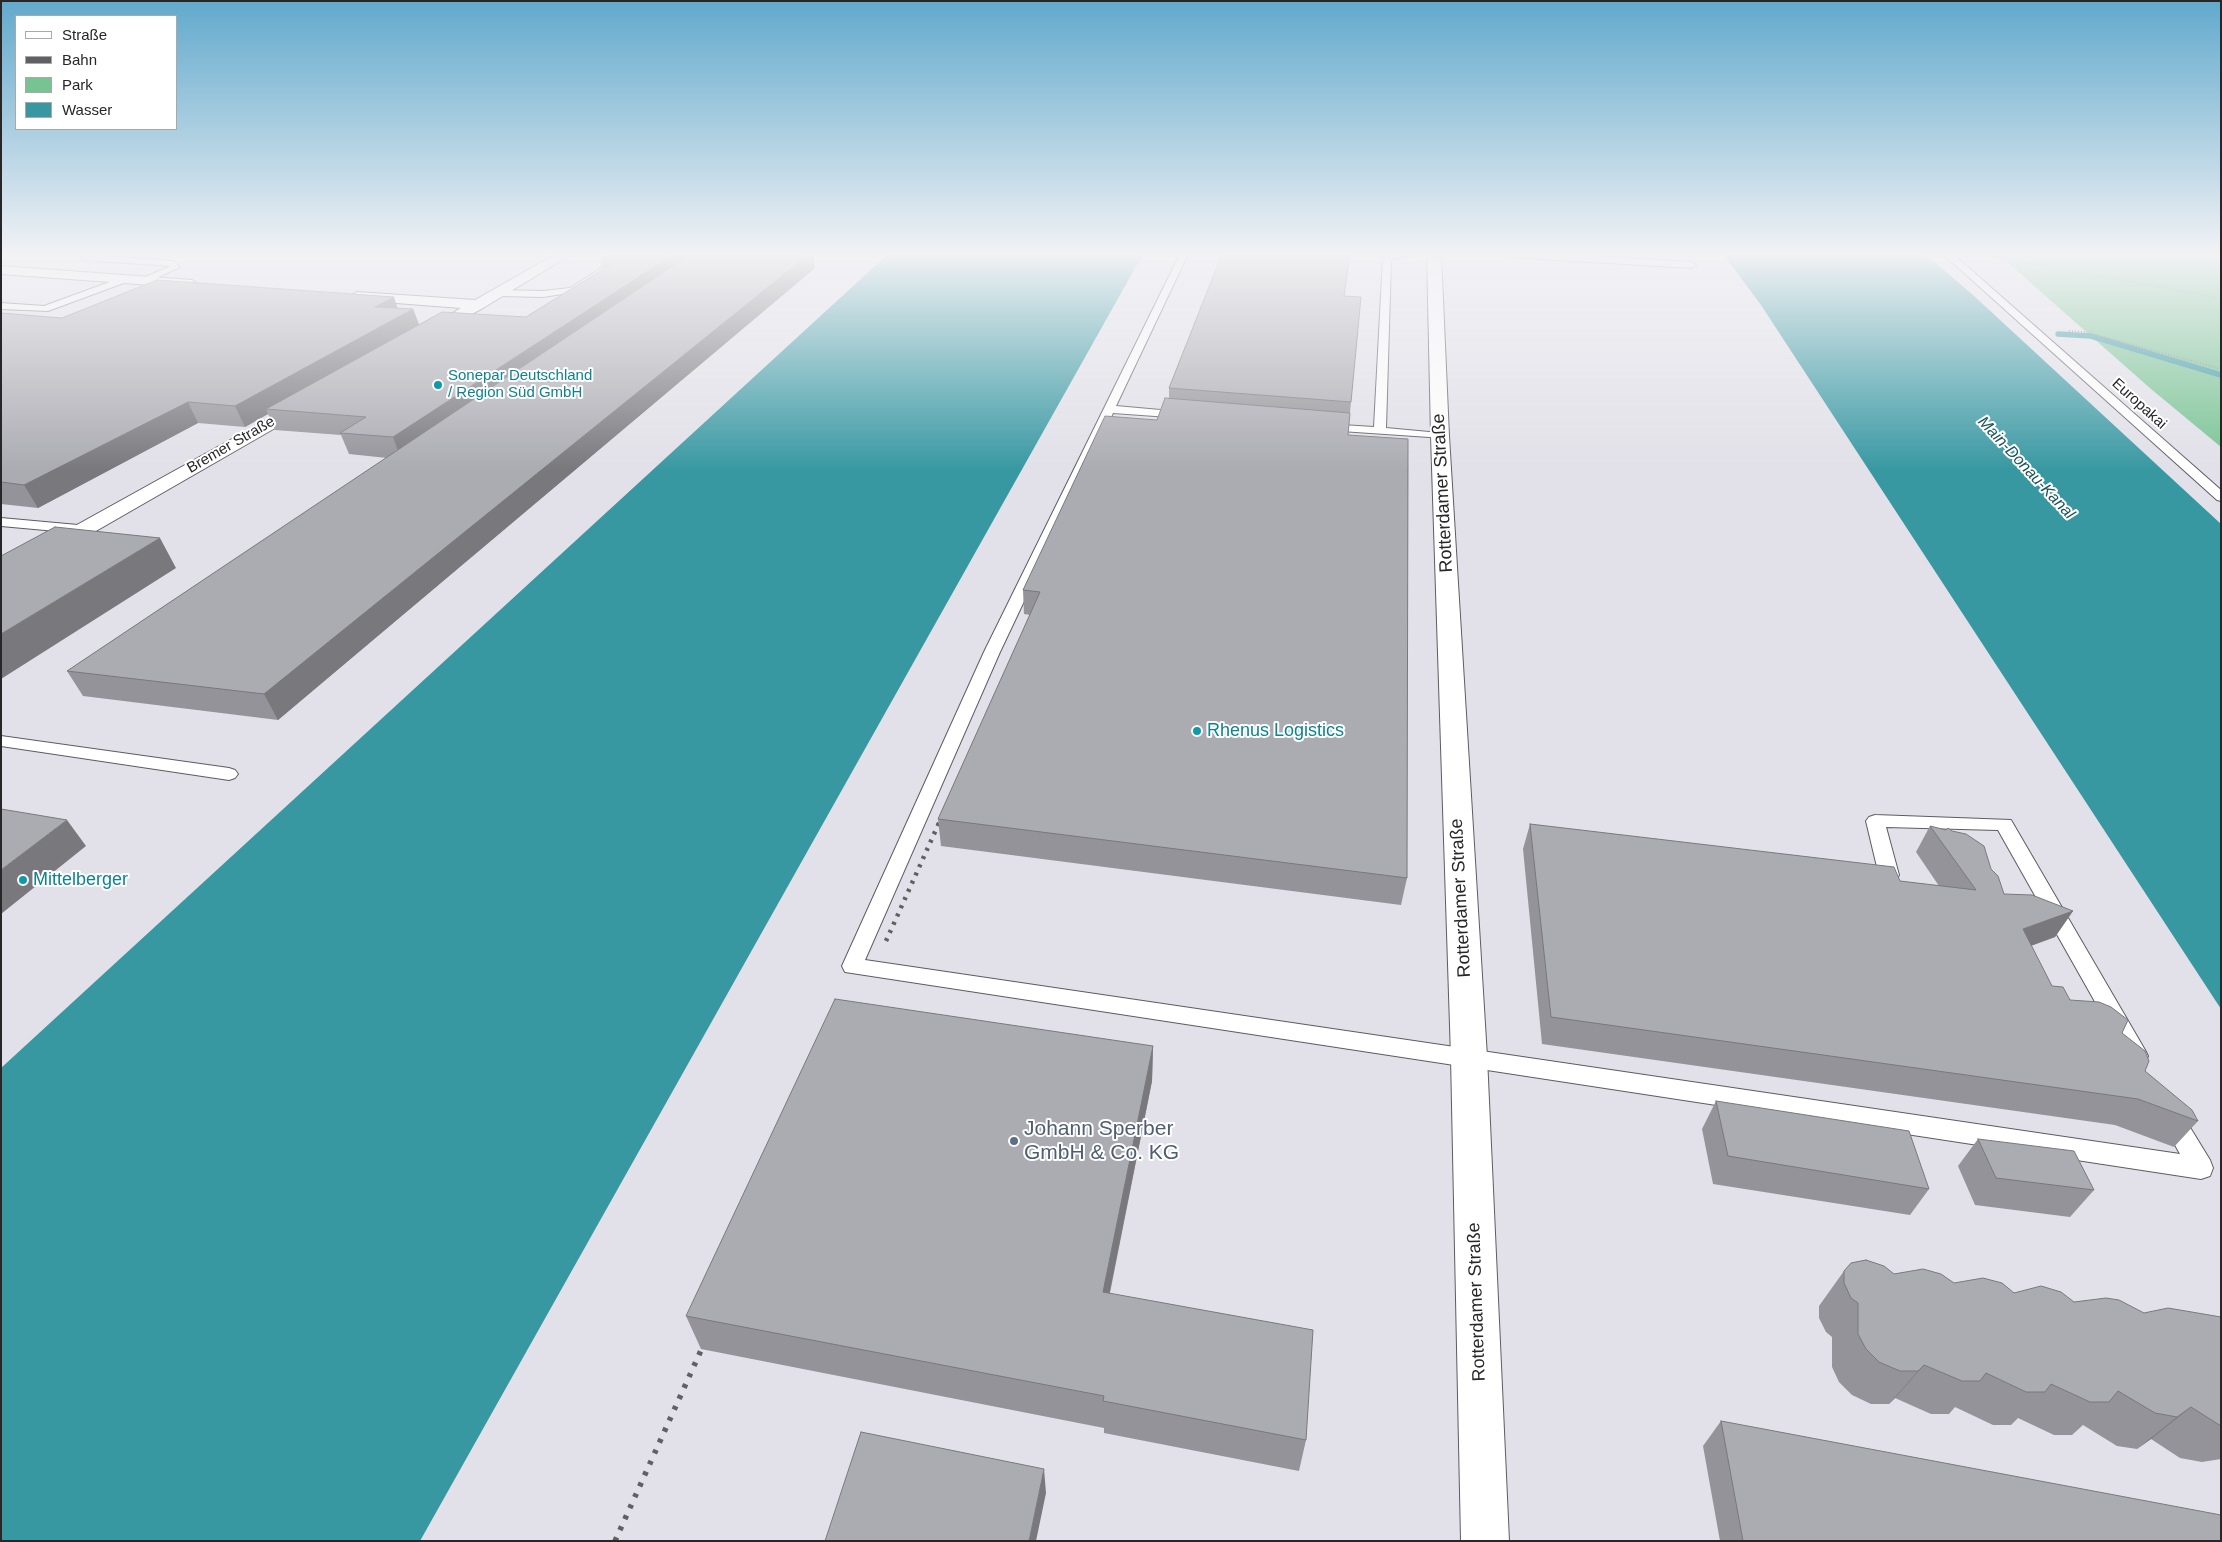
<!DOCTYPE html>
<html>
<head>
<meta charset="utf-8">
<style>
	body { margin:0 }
	#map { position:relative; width:2222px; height:1542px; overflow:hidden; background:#e2e1e9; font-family:Helvetica,sans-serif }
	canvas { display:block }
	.frame { position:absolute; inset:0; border:2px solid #27272a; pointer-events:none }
	.legend { position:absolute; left:15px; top:15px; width:162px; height:115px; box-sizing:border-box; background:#fff; border:1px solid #a9a9aa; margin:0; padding:6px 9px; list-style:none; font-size:15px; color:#27272a }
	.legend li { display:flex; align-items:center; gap:10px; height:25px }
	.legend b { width:25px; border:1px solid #a9a9aa }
</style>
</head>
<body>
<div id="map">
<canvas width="2222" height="1542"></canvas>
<div class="frame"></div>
<ul class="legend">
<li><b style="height:6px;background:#fff"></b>Straße</li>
<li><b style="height:6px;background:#5f5f64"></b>Bahn</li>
<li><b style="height:14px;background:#77c392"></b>Park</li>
<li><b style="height:14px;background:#3898a2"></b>Wasser</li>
</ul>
</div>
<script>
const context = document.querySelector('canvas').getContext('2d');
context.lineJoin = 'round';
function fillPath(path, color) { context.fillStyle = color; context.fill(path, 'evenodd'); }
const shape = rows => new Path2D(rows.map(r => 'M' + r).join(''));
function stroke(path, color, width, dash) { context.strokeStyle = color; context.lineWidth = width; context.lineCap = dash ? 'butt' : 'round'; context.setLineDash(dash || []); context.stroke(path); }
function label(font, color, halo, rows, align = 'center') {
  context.font = font + ' Helvetica,sans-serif'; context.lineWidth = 4; context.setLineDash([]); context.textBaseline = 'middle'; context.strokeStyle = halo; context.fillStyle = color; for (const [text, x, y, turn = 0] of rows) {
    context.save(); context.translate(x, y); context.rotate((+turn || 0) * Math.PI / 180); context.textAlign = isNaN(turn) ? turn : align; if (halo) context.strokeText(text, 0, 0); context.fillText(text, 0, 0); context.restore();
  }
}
fillPath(shape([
	[1998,254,2221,254,2221,447,2151,389]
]), '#77c392');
fillPath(shape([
	[888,254,1143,254,420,1541,1,1541,1,1068],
	[1723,254,1925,254,1973,295,2221,524,2221,1009,1761,305]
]), '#3898a2');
stroke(shape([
	[2058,334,2091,336,2221,375]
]), '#3898a2', 5.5);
const service = shape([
	[623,254,634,254,575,292,543,297,498,296,493,293,498,290,543,291,570,288,623,254],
	[1180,254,1188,254,1116,406,1183,412,1189,415,1183,418,1113,413,1000,652,865,960,2180,1154,2160,1118,2164,1111,2172,1108,2180,1111,2210,1160,2213,1168,2210,1176,2201,1179,845,972,842,966,984,652,1180,254],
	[1392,254,1412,254,1391,260,1386,428,1440,433,1444,434,1444,438,1326,430,1320,427,1326,424,1374,427,1383,258,1392,254],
	[1502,254,1556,254,1692,262,1696,265,1692,268,1506,257,1502,254],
	[1943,254,1953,254,2221,490,2221,501,2217,500,1943,254],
	[86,255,174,261,180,267,146,283,143,282,143,278,171,266,83,260,82,258,86,255],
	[126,276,129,277,129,281,48,311,1,309,1,303,44,306,126,276],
	[1,518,78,525,85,529,78,533,1,526,1,518],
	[1,736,229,768,235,770,238,774,235,778,229,780,1,746,1,736],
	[1875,815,2011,820,2145,1050,2148,1056,2145,1062,2137,1065,2129,1062,1998,830,1886,827,1899,875,1896,880,1889,882,1875,881,1868,879,1865,874,1868,869,1877,867,1866,821,1869,817,1875,815]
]);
const minor = shape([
	[556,254,572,254,483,308,430,337,425,335,422,332,425,329,461,308,357,300,350,296,357,292,475,300,556,254],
	[1427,254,1441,254,1449,436,1487,1057,1509,1541,1461,1541,1451,1057,1431,436,1427,254],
	[1,266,192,280,199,284,192,288,1,274,1,266],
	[304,399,310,400,313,404,310,408,9,581,1,583,1,567,304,399]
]);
stroke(service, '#5d5c63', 2);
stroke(minor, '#5d5c63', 2);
stroke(shape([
	[1982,255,2221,298],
	[2069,331,2086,332,2221,369]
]), '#87868c', 2, [1, 2]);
fillPath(service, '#fff');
fillPath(minor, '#fff');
stroke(shape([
	[938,825,944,812]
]), '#5f5f64', 4, [2.5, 4.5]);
stroke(shape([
	[886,941,939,823]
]), '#5f5f64', 4.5, [3, 6]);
stroke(shape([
	[615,1541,707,1337]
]), '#5f5f64', 5.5, [4, 8]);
fillPath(shape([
	[600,260,815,268,278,720,83,696,67,671,387,458,349,454,341,435,275,430,268,414,245,427,198,423,38,508,1,504,1,313,62,318,398,308,413,309,419,324,526,317,603,270],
	[1344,296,1351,402,1348,435,1407,878,1401,905,941,846,938,819,1030,615,1024,614,1023,590,1157,420,1169,399,1169,388],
	[1530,824,1900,881,1939,886,1916,852,1930,826,1991,869,2004,894,2073,911,2055,937,2031,946,2052,986,2070,1000,2122,1033,2145,1071,2198,1121,2174,1147,2115,1125,1542,1044,1523,849],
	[1153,1046,1152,1081,1110,1293,1306,1440,1299,1471,1104,1433,1104,1428,701,1349,686,1316],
	[1716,1101,1929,1189,1910,1215,1713,1184,1702,1129],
	[1978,1139,2094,1190,2070,1217,1975,1205,1958,1166],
	[1844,1271,1894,1274,2144,1313,2221,1317,2221,1459,2202,1462,2180,1458,2151,1439,2137,1449,2117,1446,2083,1425,2072,1435,2054,1435,2018,1418,2011,1425,1993,1425,1955,1407,1949,1414,1931,1414,1895,1398,1889,1404,1871,1404,1852,1395,1839,1382,1832,1367,1832,1337,1826,1332,1819,1318,1819,1306],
	[1721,1421,2221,1541,1720,1541,1703,1446]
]), '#939399');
fillPath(shape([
	[674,254,703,254,401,459,393,437],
	[809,254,813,254,815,268,278,720,264,694],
	[394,297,400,316,375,307],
	[413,309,420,328,266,409,268,414,245,427,235,406],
	[188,402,198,423,38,508,24,485],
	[160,538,176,568,1,679,1,634],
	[67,820,86,846,1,914,1,870],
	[2073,911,2055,937,2005,955,2023,929],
	[1153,1046,1152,1081,1103,1325,1103,1292],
	[1924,1365,1895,1398,1889,1404,1918,1371],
	[2191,1407,2151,1439,2137,1449,2177,1417],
	[1044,1469,1046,1493,1036,1541,1029,1541]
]), '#78787d');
const building = shape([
	[610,254,674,254,393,437,340,433,366,417,266,409,442,312,526,317,616,261,600,260,610,254],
	[691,254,809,254,264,694,67,671,691,254],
	[1222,254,1350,254,1344,296,1361,297,1351,402,1169,388,1222,254],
	[157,280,394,297,375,307,413,309,235,406,188,402,24,485,1,482,1,313,62,318,157,280],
	[1165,398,1350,413,1348,435,1408,439,1407,878,938,819,1040,592,1023,590,1105,416,1157,420,1165,398],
	[55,527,160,538,1,634,1,556,55,527],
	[1,809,67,820,1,870,1,809],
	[1530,824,1894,867,1900,881,1976,890,1930,826,1946,830,1948,828,1952,831,1966,834,1984,846,1991,869,1998,876,2004,894,2032,895,2073,911,2023,929,2052,986,2063,987,2070,1000,2099,1002,2111,1007,2128,1020,2122,1033,2145,1051,2149,1061,2145,1071,2192,1110,2198,1121,2138,1099,1551,1017,1530,824],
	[835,999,1153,1046,1103,1292,1313,1330,1306,1440,1103,1401,1104,1396,686,1316,835,999],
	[1716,1101,1909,1131,1929,1189,1728,1156,1716,1101],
	[1978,1139,2074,1151,2094,1190,1996,1178,1978,1139],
	[1866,1260,1884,1266,1894,1274,1923,1269,1941,1274,1954,1283,1983,1278,2002,1283,2014,1293,2041,1286,2061,1292,2074,1302,2106,1298,2119,1300,2144,1313,2168,1308,2221,1317,2221,1426,2191,1407,2177,1417,2155,1413,2118,1391,2109,1402,2090,1402,2051,1384,2045,1392,2026,1392,1986,1373,1980,1381,1962,1381,1924,1365,1918,1371,1900,1371,1879,1362,1866,1349,1858,1334,1858,1303,1851,1298,1844,1283,1844,1271,1851,1263,1866,1260],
	[1721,1421,2221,1515,2221,1541,1743,1541,1721,1421],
	[861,1432,1044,1469,1029,1541,825,1541,861,1432]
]);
fillPath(building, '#ababb2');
stroke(building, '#78787d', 1);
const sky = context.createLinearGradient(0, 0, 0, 470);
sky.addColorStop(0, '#61a9cc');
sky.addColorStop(0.54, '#f2f2f5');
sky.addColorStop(1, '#f2f2f500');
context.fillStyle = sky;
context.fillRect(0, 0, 2222, 470);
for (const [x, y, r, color] of [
	[438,385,5,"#0f9aa8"],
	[1197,731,5,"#0f9aa8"],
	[23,880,5,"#0f9aa8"],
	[1014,1141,5,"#5c6f8a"]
]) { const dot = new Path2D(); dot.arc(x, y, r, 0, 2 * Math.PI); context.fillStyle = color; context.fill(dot); stroke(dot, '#fff', 2); }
label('15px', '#0d838f', '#fff', [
	["Sonepar Deutschland",448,376],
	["/ Region Süd GmbH",448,393]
], 'left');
label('15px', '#27272a', '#fff', [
	["Europakai",2139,404,42],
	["Bremer Straße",231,445,-30]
]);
label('italic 16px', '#1d5359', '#fff', [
	["Main-Donau-Kanal",2026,468,47]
]);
label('18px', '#27272a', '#fff', [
	["Rotterdamer Straße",1443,493,-93],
	["Rotterdamer Straße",1461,898,-93],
	["Rotterdamer Straße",1477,1302,-92]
]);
label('18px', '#0d838f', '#fff', [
	["Rhenus Logistics",1207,731],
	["Mittelberger",33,880]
], 'left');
label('21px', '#4e5e75', '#fff', [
	["Johann Sperber",1024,1129],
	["GmbH & Co. KG",1024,1153]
], 'left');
</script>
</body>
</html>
